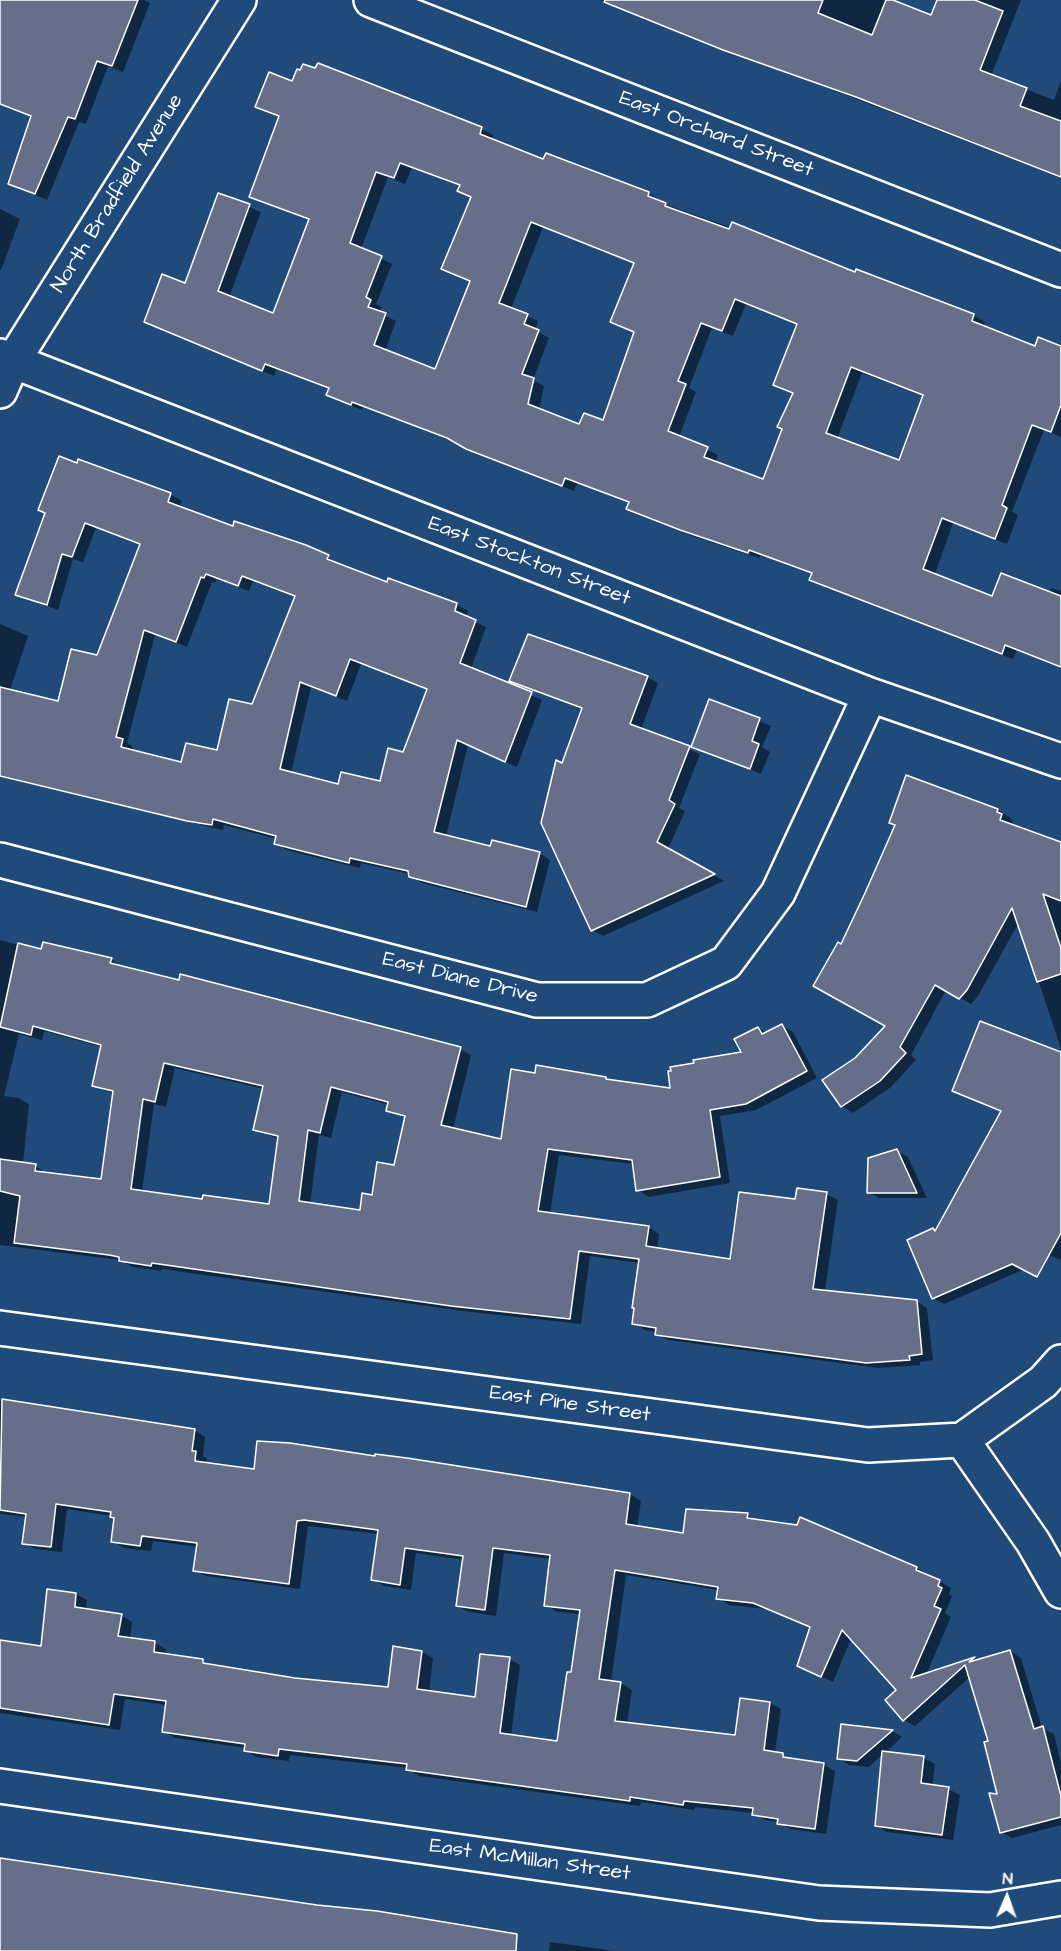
<!DOCTYPE html>
<html>
<head>
<meta charset="utf-8">
<style>
	body { margin:0 }
	#map { position:relative; width:1061px; height:1951px; overflow:hidden; background:#1f4a7a; font-family:"Architects Daughter",sans-serif }
	canvas { display:block }
	.north { position:absolute; left:977px; top:1867px; width:60px; height:60px; -webkit-text-stroke:4px #1f4a7a; paint-order:stroke; rotate:2deg; font-size:16px; font-weight:700; line-height:24px; text-align:center; color:#fff }
	.north::after { content:''; display:block; margin:auto; width:21px; height:27px; background:#fff; clip-path:polygon(50% 0,100% 100%,50% 72%,0 100%) }
</style>
</head>
<body>
<div id="map">
<canvas width="1061" height="1951"></canvas>
<div class="north">N</div>
</div>
<script>
const context = document.querySelector('canvas').getContext('2d');
context.lineJoin = 'round';
function fillPath(path, color) { context.fillStyle = color; context.fill(path, 'evenodd'); }
const shape = rows => new Path2D(rows.map(r => 'M' + r).join(''));
function stroke(path, color, width, dash) { context.strokeStyle = color; context.lineWidth = width; context.lineCap = dash ? 'butt' : 'round'; context.setLineDash(dash || []); context.stroke(path); }
function label(font, color, halo, rows, align = 'center') {
  context.font = font + ' "Architects Daughter",sans-serif'; context.lineWidth = 4.5; context.setLineDash([]); context.textBaseline = 'middle'; context.strokeStyle = halo; context.fillStyle = color; for (const [text, x, y, turn = 0] of rows) {
    context.save(); context.translate(x, y); context.rotate((+turn || 0) * Math.PI / 180); context.textAlign = isNaN(turn) ? turn : align; if (halo) context.strokeText(text, 0, 0); context.fillText(text, 0, 0); context.restore();
  }
}
fillPath(shape([
	[0,0,144,0,150,3,123,72,108,66,86,124,79,122,47,200,7,182,33,117,0,104],
	[600,0,888,0,932,17,939,0,1021,0,991,76,1054,100,1061,81,1061,178,750,58,736,56],
	[293,83,482,129,493,135,491,140,544,161,547,155,649,193,660,200,663,213,667,205,933,299,974,316,985,322,983,327,1036,348,1061,348,1061,437,1044,430,1012,512,1018,515,1007,544,953,523,935,574,993,598,1049,593,1051,588,1061,591,1061,668,1017,650,1013,659,822,586,811,580,813,574,761,555,759,558,692,536,639,515,628,509,630,503,577,483,574,491,479,454,460,444,363,407,362,410,339,401,328,394,330,389,276,369,274,376,146,321,186,285,219,195,261,212,229,297,274,315,310,220,251,196,280,117,257,106],
	[412,168,461,186,459,190,473,198,443,268,472,282,435,370,385,351,396,321,379,313,382,307,376,304,392,264,361,249,388,177,405,184],
	[543,227,635,264,612,321,635,333,603,422,580,426,539,410,544,386,533,380,549,338,535,330,538,321,511,309],
	[746,304,798,325,775,384,794,394,764,481,715,463,718,455,679,437,696,392,689,388,712,328,733,336],
	[862,373,924,396,900,462,837,439],
	[0,209,20,219,1,270,0,270],
	[79,461,171,495,182,501,179,508,234,528,305,546,328,557,338,565,388,584,389,580,457,605,468,611,466,617,486,627,471,669,542,700,517,767,468,745,446,836,491,848,539,853,550,860,537,912,422,883,410,874,361,863,360,868,286,850,276,843,277,839,224,825,223,830,0,777,0,624,28,636,10,690,59,703,98,657,141,545,96,528,83,562,73,559,58,610,17,594],
	[217,579,249,591,253,581,296,597,253,706,218,752,183,764,132,751,133,747,127,743,155,635,187,647,212,582,215,583],
	[361,664,428,690,404,754,381,783,339,786,291,773,311,687,347,701],
	[647,677,658,683,641,730,700,754,679,808,685,811,668,849,724,881,603,936,592,930,563,765,583,710,511,680],
	[710,701,771,726,762,747,770,752,761,774,693,746],
	[907,777,998,810,1009,817,1013,822,1011,825,1061,844,1061,1049,1019,922,978,996,971,1004,946,990,911,1055,916,1060,891,1087,853,1113,842,1106,856,1059,887,1026,842,946,896,825],
	[0,940,42,951,111,959,122,967,460,1049,471,1055,453,1129,502,1141,536,1074,606,1078,612,1082,672,1089,743,1053,758,1028,767,1033,782,1026,793,1032,817,1078,756,1110,720,1116,730,1183,649,1197,638,1190,634,1164,559,1155,550,1214,648,1227,659,1234,657,1250,731,1261,797,1201,826,1194,838,1200,825,1291,916,1301,927,1308,933,1360,920,1362,920,1365,878,1368,668,1340,657,1334,657,1332,645,1330,634,1323,640,1263,590,1256,581,1324,463,1311,162,1269,162,1271,132,1267,120,1260,0,1245],
	[44,1031,102,1047,94,1086,114,1094,102,1181,46,1174,35,1165,23,1164,29,1104,18,1098,4,1096,19,1034,42,1040],
	[175,1068,264,1089,254,1130,279,1139,271,1206,204,1201,142,1192,154,1104,166,1107],
	[342,1092,389,1105,388,1110,406,1118,395,1167,361,1212,310,1205,319,1135,331,1138],
	[1061,1054,1061,1260,1049,1255,1031,1241,1025,1269,944,1304,933,1298,933,1229,936,1231,1002,1112,953,1091],
	[897,1151,908,1157,927,1198,879,1198,868,1192],
	[0,1401,194,1430,205,1437,203,1456,207,1459,206,1464,255,1470,630,1494,641,1501,637,1527,684,1535,747,1515,758,1521,798,1527,800,1519,917,1568,951,1588,949,1594,952,1596,945,1613,951,1617,926,1675,975,1658,980,1661,1010,1651,1021,1658,1042,1728,1054,1734,1061,1763,1061,1825,1012,1838,1001,1832,999,1796,990,1742,970,1677,915,1726,904,1720,898,1691,851,1639,833,1682,799,1666,812,1628,765,1609,729,1605,718,1598,719,1590,626,1575,611,1682,621,1683,632,1690,627,1724,736,1737,770,1703,781,1709,775,1753,792,1760,824,1765,835,1771,826,1834,790,1829,779,1822,765,1820,754,1813,695,1807,694,1810,641,1802,640,1806,419,1776,408,1768,290,1755,289,1761,256,1757,245,1750,246,1748,175,1738,164,1731,167,1705,125,1699,120,1730,0,1713,0,1642,42,1648,76,1594,87,1600,86,1610,121,1615,132,1622,130,1639,155,1643,166,1649,165,1655,203,1661,212,1666,295,1679,389,1689,422,1652,433,1658,429,1692,477,1699,509,1659,520,1665,511,1736,558,1742,581,1614,557,1612,546,1605,551,1559,504,1553,496,1616,469,1612,458,1606,464,1560,416,1553,411,1590,384,1586,373,1579,379,1534,308,1526,300,1589,206,1576,195,1570,198,1547,153,1541,151,1551,124,1548,113,1541,116,1518,112,1516,67,1509,62,1552,35,1549,24,1543,27,1517,0,1514],
	[843,1725,892,1731,902,1737,885,1753,924,1758,935,1764,932,1787,948,1789,960,1795,953,1840,887,1832,876,1825,883,1754,869,1767,849,1765,838,1758],
	[550,1942,615,1951,549,1951]
]), '#0007');
const building = shape([
	[0,0,138,0,112,66,97,61,75,119,68,117,35,194,8,184,31,116,0,104,0,0],
	[605,0,823,0,818,13,872,35,886,0,893,0,931,15,937,0,975,0,1003,11,980,70,1027,88,1020,106,1061,121,1061,177,856,97,723,50,604,2,605,0],
	[318,63,482,127,480,134,543,159,546,153,649,192,648,196,666,203,665,206,729,229,732,222,855,272,856,269,974,314,972,321,1035,346,1038,337,1061,346,1061,405,1051,432,1032,425,1002,505,1007,508,995,539,942,518,923,569,992,596,1001,573,1061,596,1061,667,1005,645,1002,654,809,580,812,573,749,550,748,553,680,530,626,509,629,502,565,478,562,486,466,449,447,438,352,402,351,405,326,395,329,388,265,364,262,371,144,322,162,274,185,283,218,193,250,204,218,291,273,313,309,219,249,197,279,116,255,107,269,72,292,81,297,69,300,70,303,64,315,68,318,63],
	[400,163,460,185,457,191,471,197,441,269,470,281,435,369,374,345,386,313,368,307,371,300,366,297,382,256,350,243,376,172,394,178,400,163],
	[531,222,634,263,610,322,634,332,603,420,584,413,579,424,528,404,534,378,522,374,539,330,524,324,528,314,499,303,531,222],
	[735,299,797,324,773,385,793,393,777,427,782,429,763,479,704,457,708,447,668,431,686,384,678,381,701,323,722,331,735,299],
	[851,367,923,395,899,460,826,433,851,367],
	[59,456,77,463,78,459,171,493,168,502,233,526,234,521,306,545,329,555,327,559,387,582,388,578,457,603,455,611,476,620,460,663,532,692,505,762,457,740,434,832,490,846,492,840,540,852,526,907,409,877,408,871,350,858,349,863,274,844,276,836,213,819,212,825,187,821,0,776,0,687,58,701,71,649,97,655,140,544,85,523,72,557,62,554,47,605,15,595,45,513,38,510,59,456],
	[206,574,238,586,242,576,295,596,252,704,229,699,217,750,186,743,181,762,121,747,123,739,116,737,144,630,176,642,201,577,204,578,206,574],
	[350,659,427,689,403,752,388,748,380,781,341,772,338,784,280,769,300,682,336,696,350,659],
	[528,634,648,676,630,724,690,746,669,800,675,804,657,842,715,874,591,931,541,823,556,760,562,763,582,708,509,681,528,634],
	[709,699,760,718,752,741,759,744,750,769,691,747,709,699],
	[906,775,998,809,997,812,1002,814,1000,820,1061,842,1061,901,1043,894,1061,948,1061,974,1037,982,1012,908,967,990,959,999,935,985,900,1047,906,1053,880,1081,841,1107,822,1080,855,1058,885,1026,813,986,838,942,841,944,865,893,895,825,889,823,906,775],
	[43,942,112,958,110,963,179,980,180,974,461,1047,441,1125,501,1139,511,1069,535,1073,536,1065,606,1077,606,1079,670,1088,668,1071,671,1071,670,1067,694,1063,693,1060,741,1052,734,1039,758,1027,762,1034,782,1024,807,1071,746,1104,710,1110,720,1177,636,1191,632,1160,548,1149,538,1211,649,1226,646,1246,730,1259,739,1192,795,1199,797,1188,827,1192,813,1289,917,1300,922,1354,909,1356,910,1360,866,1363,655,1335,656,1328,632,1324,634,1308,632,1308,639,1259,579,1251,570,1319,451,1306,152,1263,151,1266,119,1261,119,1257,109,1255,14,1243,20,1196,0,1191,0,1159,36,1164,35,1171,101,1179,113,1091,92,1086,101,1045,33,1026,31,1035,0,1027,18,943,41,949,43,942],
	[164,1063,263,1086,253,1130,278,1136,269,1204,203,1195,202,1199,131,1189,143,1099,155,1102,164,1063],
	[331,1087,388,1102,386,1111,405,1116,394,1165,377,1162,372,1195,362,1193,360,1210,299,1201,308,1130,320,1133,331,1087],
	[980,1021,1061,1052,1061,1233,1037,1277,1012,1264,932,1299,907,1240,933,1228,935,1231,1001,1111,952,1091,980,1021],
	[897,1149,917,1193,867,1193,868,1158,897,1149],
	[2,1399,195,1429,192,1451,196,1451,195,1461,254,1469,257,1441,290,1443,375,1456,375,1454,407,1458,630,1493,626,1524,683,1533,686,1509,748,1513,747,1518,797,1525,800,1517,917,1567,916,1570,940,1580,938,1586,942,1588,934,1606,941,1609,911,1678,975,1657,969,1662,1010,1650,1034,1729,1043,1726,1061,1796,1061,1817,1000,1833,989,1793,997,1794,984,1742,988,1741,965,1665,903,1721,885,1700,896,1690,842,1630,821,1677,797,1666,810,1627,753,1603,716,1599,718,1587,615,1570,599,1679,621,1682,615,1721,735,1735,740,1698,770,1702,764,1750,783,1753,783,1757,824,1763,815,1829,777,1824,778,1819,752,1815,753,1808,684,1801,683,1805,630,1797,630,1801,406,1770,407,1764,279,1749,278,1756,244,1751,245,1744,162,1732,166,1701,114,1694,109,1725,0,1708,0,1640,41,1646,47,1589,76,1593,75,1607,122,1614,118,1636,155,1641,154,1652,203,1659,203,1663,295,1678,388,1687,393,1646,422,1651,417,1689,475,1697,480,1654,510,1657,500,1733,557,1741,567,1672,571,1672,580,1610,544,1606,550,1555,493,1548,485,1610,456,1606,463,1556,405,1548,400,1585,371,1580,378,1530,304,1520,297,1521,289,1584,193,1571,197,1543,142,1536,140,1546,111,1542,114,1518,110,1517,111,1512,56,1504,51,1547,22,1544,26,1514,0,1510,2,1399],
	[841,1724,893,1730,857,1761,837,1759,841,1724],
	[882,1751,924,1756,921,1783,949,1787,942,1835,875,1826,882,1751],
	[0,1858,317,1905,377,1911,517,1934,516,1951,0,1951,0,1858]
]);
fillPath(building, '#676e89');
stroke(building, '#fff', 1.5);
const minor = shape([
	[371,0,1061,270],
	[0,356,870,695,1061,761],
	[0,391,13,361,239,0],
	[0,860,537,1000,647,1000,726,963,778,893,870,695],
	[0,1328,868,1445,962,1440,1033,1542,1061,1591],
	[962,1440,1043,1382,1061,1362],
	[0,1786,819,1903,990,1910,1061,1898]
]);
stroke(minor, '#fff', 38);
stroke(minor, '#1f4a7a', 33);
label('21px', '#fff', '#1f4a7a', [
	["East Orchard Street",716,135,21],
	["North Bradfield Avenue",118,194,-58],
	["East Stockton Street",529,562,21],
	["East Diane Drive",460,979,14],
	["East Pine Street",570,1405,8],
	["East McMillan Street",530,1861,8]
]);
</script>
</body>
</html>
